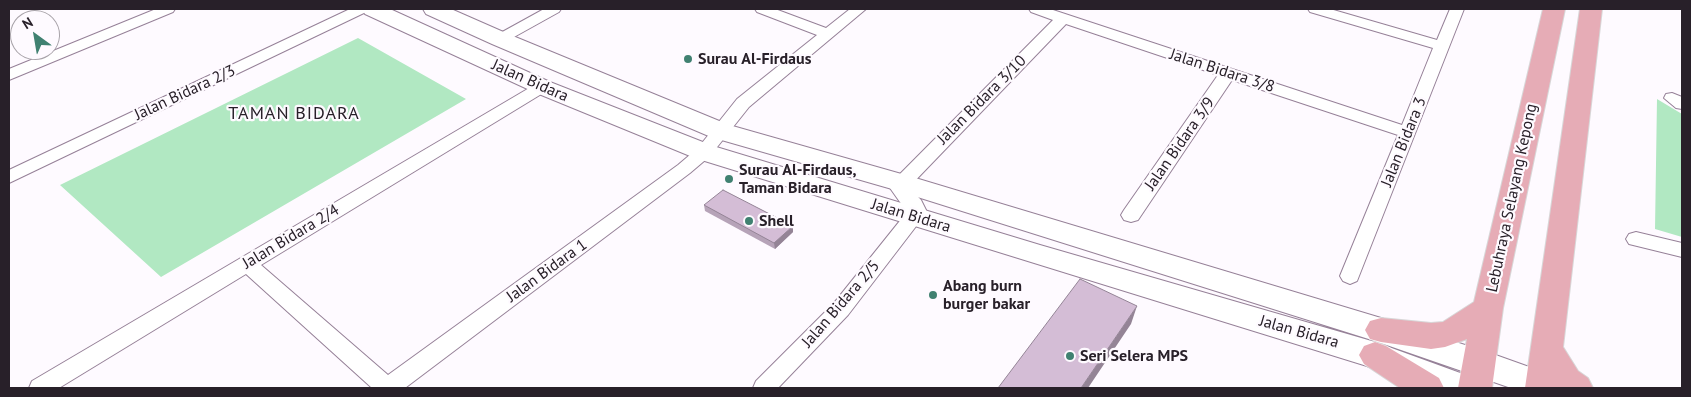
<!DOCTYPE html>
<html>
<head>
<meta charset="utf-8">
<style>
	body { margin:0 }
	#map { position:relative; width:1691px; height:397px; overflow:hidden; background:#fefaff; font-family:"PT Sans",sans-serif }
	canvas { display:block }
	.frame { position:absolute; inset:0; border:10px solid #282029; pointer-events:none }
	.north { position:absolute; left:10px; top:10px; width:50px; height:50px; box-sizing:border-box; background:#fefaff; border:1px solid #a8a3a9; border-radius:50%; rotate:328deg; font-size:14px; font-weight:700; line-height:20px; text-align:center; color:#282029 }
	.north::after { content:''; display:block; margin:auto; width:18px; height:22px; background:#408171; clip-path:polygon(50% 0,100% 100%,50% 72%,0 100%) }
</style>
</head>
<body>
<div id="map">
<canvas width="1691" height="397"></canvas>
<div class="frame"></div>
<div class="north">N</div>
</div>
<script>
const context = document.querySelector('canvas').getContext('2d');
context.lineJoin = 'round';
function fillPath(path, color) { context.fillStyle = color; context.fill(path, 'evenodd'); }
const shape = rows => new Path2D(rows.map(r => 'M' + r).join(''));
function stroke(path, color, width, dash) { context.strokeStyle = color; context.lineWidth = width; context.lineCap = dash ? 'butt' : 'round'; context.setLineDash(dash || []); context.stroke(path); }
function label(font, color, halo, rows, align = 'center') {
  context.font = font + ' "PT Sans",sans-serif'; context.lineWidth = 4.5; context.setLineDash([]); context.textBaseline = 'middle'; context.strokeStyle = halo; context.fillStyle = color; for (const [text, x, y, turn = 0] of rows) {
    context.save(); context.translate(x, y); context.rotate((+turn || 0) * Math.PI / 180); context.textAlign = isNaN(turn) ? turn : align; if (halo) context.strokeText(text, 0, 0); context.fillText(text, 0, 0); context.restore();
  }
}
fillPath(shape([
	[358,38,466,99,161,277,60,185],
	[1657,99,1682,114,1682,237,1655,229]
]), '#b1e8c2');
const street = shape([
	[156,9,175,9,173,12,9,80,9,69,156,9],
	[350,9,368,9,366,12,9,183,9,170,350,9],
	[544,9,561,9,559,12,505,42,500,44,495,42,492,39,495,36,544,9],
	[755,9,775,9,826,28,850,9,866,9,749,107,710,156,690,173,405,388,372,388,246,274,59,388,29,388,32,381,536,84,548,84,550,87,548,90,261,265,388,375,678,165,698,148,737,99,817,35,757,12,755,9],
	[1029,9,1050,9,1402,125,1433,48,1310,12,1308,9,1330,9,1437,40,1450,9,1464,9,1357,281,1350,284,1343,281,1340,276,1398,135,1232,80,1138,220,1131,222,1124,220,1121,215,1124,210,1218,75,1066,24,909,187,921,200,927,212,848,315,778,388,753,388,756,381,834,303,907,212,890,188,895,179,1053,20,1031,12,1029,9],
	[1672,93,1682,97,1682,109,1676,108,1664,98,1666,94,1672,93],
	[1636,232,1682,243,1682,257,1629,244,1626,239,1629,234,1636,232]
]);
const secondary = shape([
	[362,9,390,9,550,82,713,146,1040,245,1375,342,1474,378,1479,388,1425,388,1367,366,695,158,534,92,365,14,362,9],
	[423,9,451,9,508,34,729,125,912,177,1381,318,1490,353,1560,378,1565,388,1511,388,1375,341,892,189,711,137,492,44,426,14,423,9]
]);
const primary = shape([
	[1543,9,1565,9,1503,308,1492,388,1458,388,1467,339,1445,347,1431,349,1381,342,1370,339,1365,330,1370,321,1381,318,1431,323,1443,322,1474,302,1543,9],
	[1580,9,1602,9,1563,347,1578,371,1588,378,1593,388,1525,388,1580,9],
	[1375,342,1386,346,1439,378,1444,388,1400,388,1364,364,1359,355,1364,346,1375,342]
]);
stroke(street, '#968198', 2);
stroke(secondary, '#968198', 2);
stroke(primary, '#d8d7d8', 2);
fillPath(street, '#fff');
fillPath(secondary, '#fff');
fillPath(primary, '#e6acb6');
fillPath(shape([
	[704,205,793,232,775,249,705,211]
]), '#b6a3b8');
fillPath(shape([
	[793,226,793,232,775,249,774,243],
	[1137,306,1131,324,1088,388,1081,388]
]), '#948496');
const building = shape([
	[723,190,793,226,774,243,704,205,723,190],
	[1080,279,1137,306,1081,388,998,388,1080,279]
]);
fillPath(building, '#d4bdd6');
stroke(building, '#948496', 1);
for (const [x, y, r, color] of [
	[688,59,5,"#408171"],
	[729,179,5,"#408171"],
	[749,221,5,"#408171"],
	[933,295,5,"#408171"],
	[1070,356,5,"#408171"]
]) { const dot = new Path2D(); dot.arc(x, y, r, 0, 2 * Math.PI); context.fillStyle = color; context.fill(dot); stroke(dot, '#fefaff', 2); }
label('bold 16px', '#282029', '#fefaff', [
	["Surau Al-Firdaus",698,59],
	["Surau Al-Firdaus,",739,170],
	["Taman Bidara",739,188],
	["Shell",759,221],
	["Abang burn",943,286],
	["burger bakar",943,304],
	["Seri Selera MPS",1080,356]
], 'left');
label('16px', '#282029', '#fefaff', [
	["Jalan Bidara 3/8",1222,71,18],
	["Jalan Bidara",530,81,24],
	["Jalan Bidara 2/3",185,93,-25],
	["Jalan Bidara 3/10",982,100,-45],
	["Jalan Bidara 3",1404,142,-68],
	["Jalan Bidara 3/9",1180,144,-55],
	["Lebuhraya Selayang Kepong",1512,198,-78],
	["Jalan Bidara",911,216,17],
	["Jalan Bidara 2/4",291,237,-31],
	["Jalan Bidara 1",547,271,-36],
	["Jalan Bidara 2/5",841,304,-49],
	["Jalan Bidara",1299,332,16]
]);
context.letterSpacing = '1px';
label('18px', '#282029', '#fefaff', [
	["TAMAN BIDARA",294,114]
]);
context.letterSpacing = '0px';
</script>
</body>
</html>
